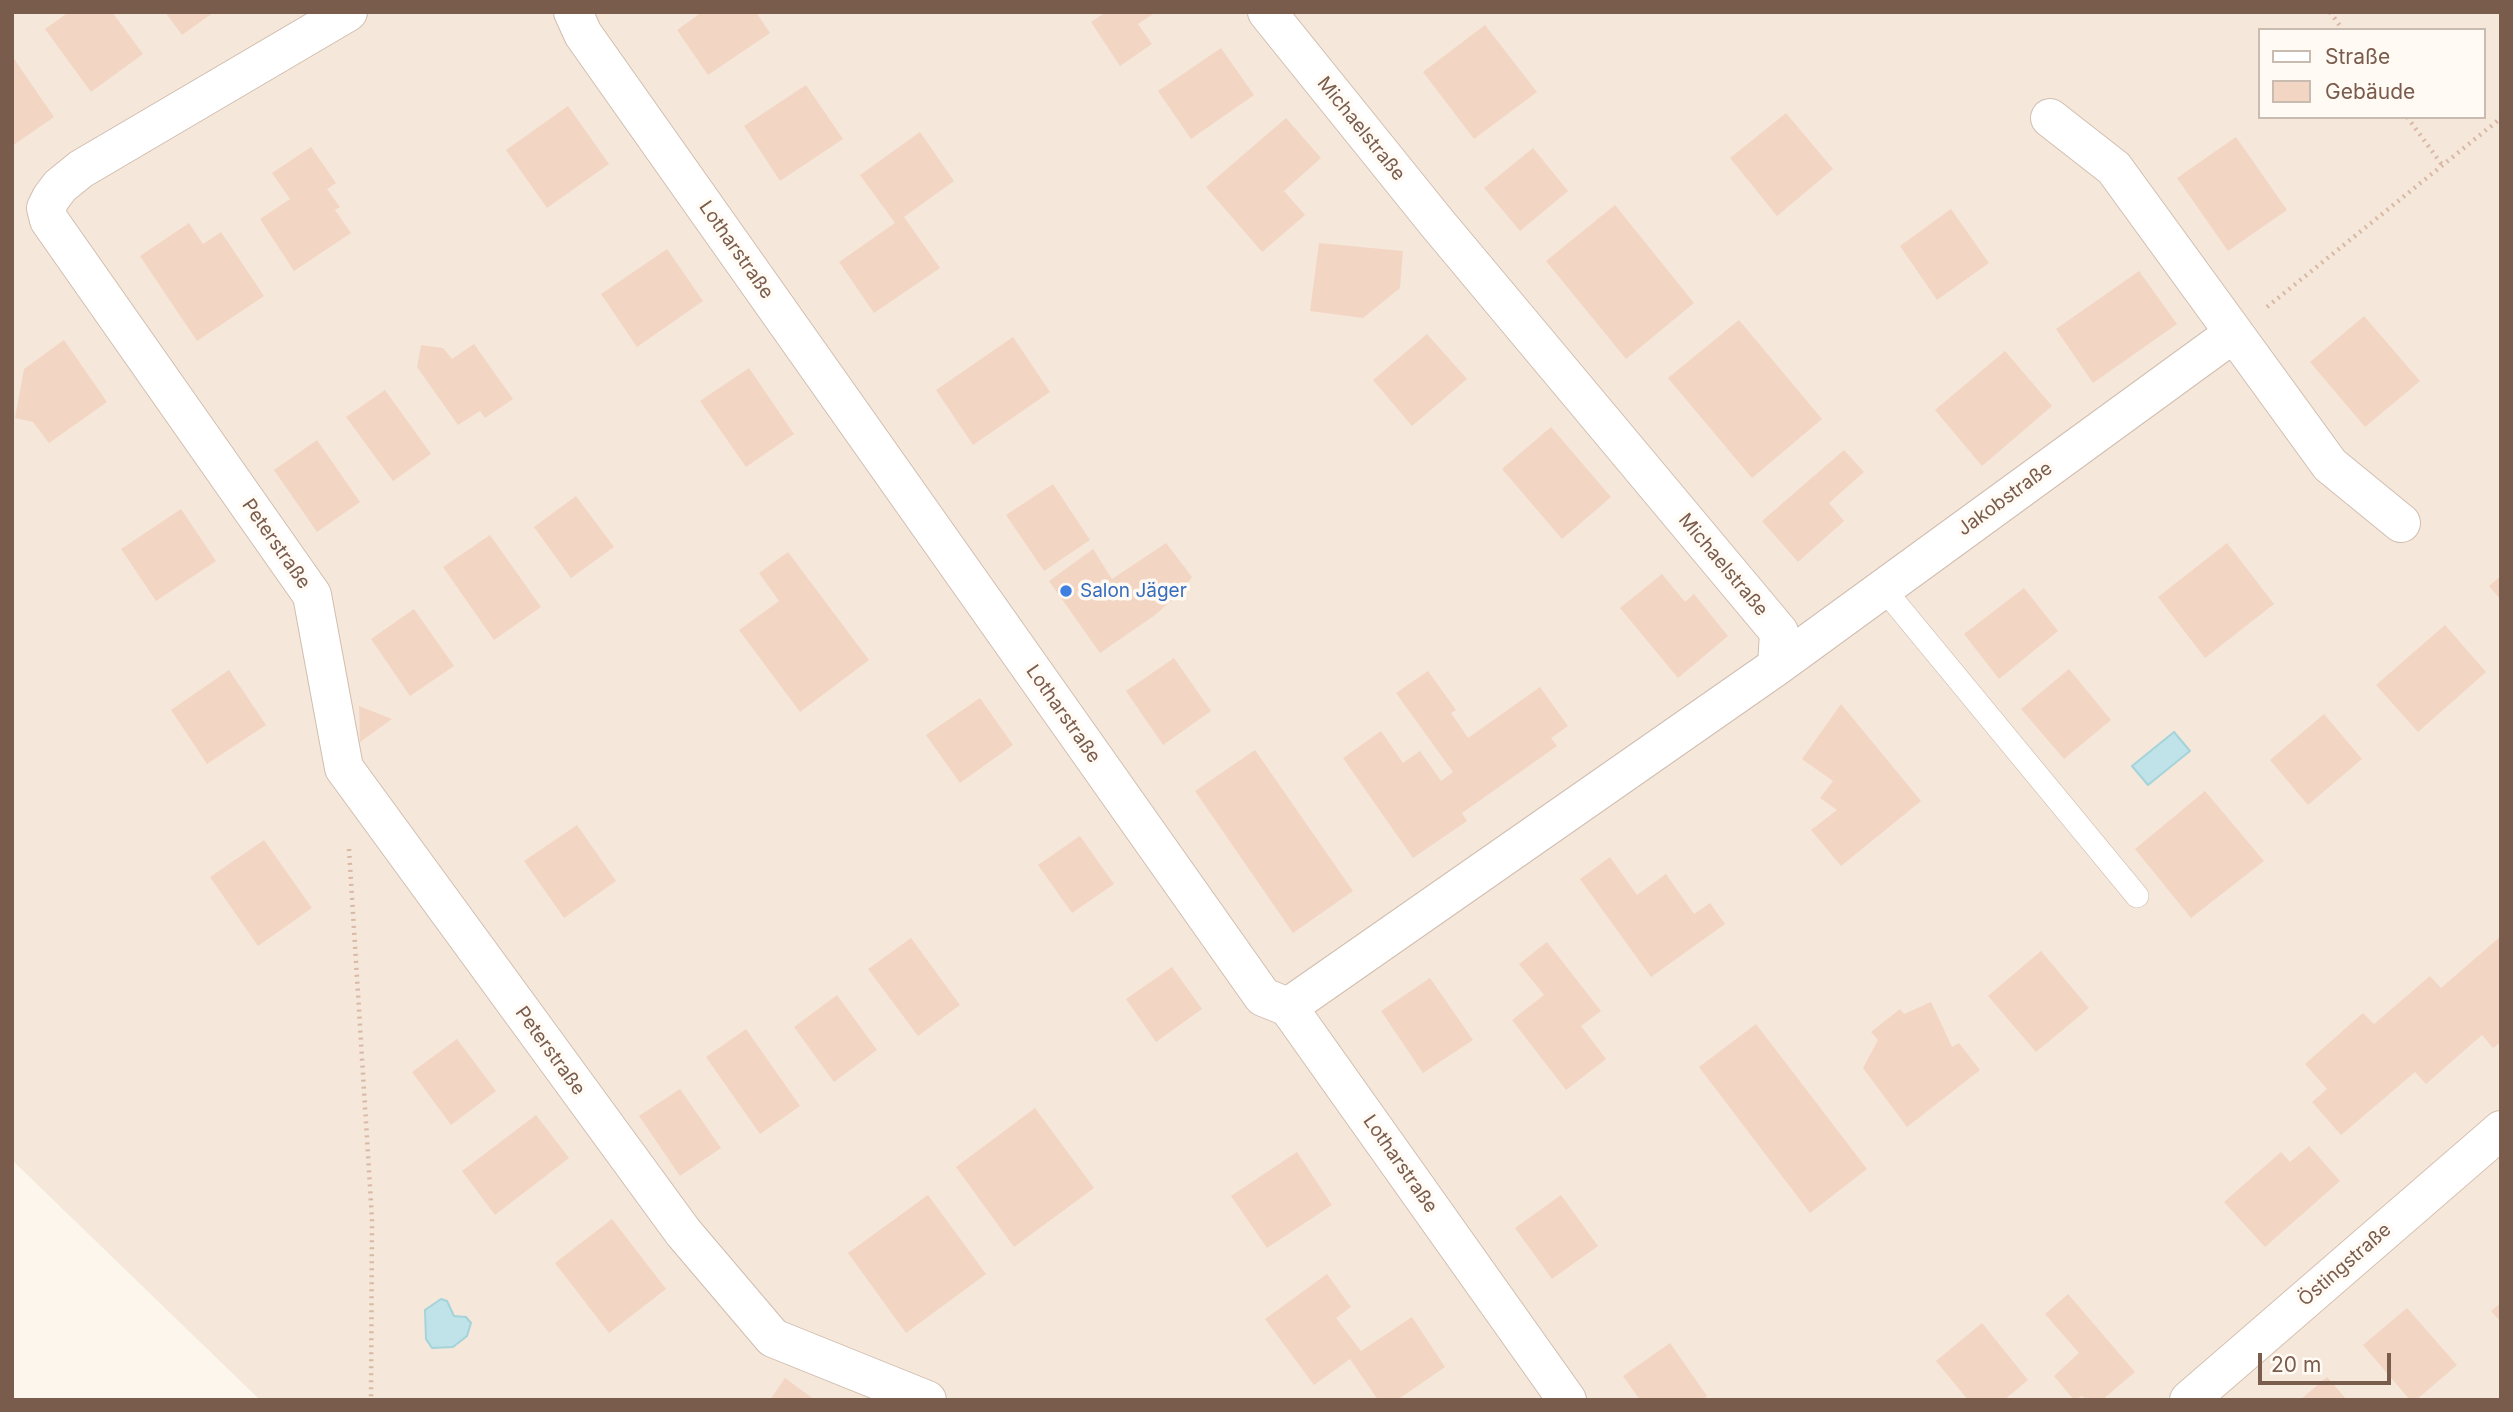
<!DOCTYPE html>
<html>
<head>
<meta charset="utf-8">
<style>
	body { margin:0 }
	#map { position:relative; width:2513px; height:1412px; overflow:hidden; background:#fdf6ec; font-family:Inter,sans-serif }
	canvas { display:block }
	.frame { position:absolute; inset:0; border:14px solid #7a5c4d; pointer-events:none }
	.legend { position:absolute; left:2258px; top:28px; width:228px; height:91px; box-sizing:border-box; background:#fffaf3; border:2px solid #cabbb1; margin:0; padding:9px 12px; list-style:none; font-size:21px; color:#7a5c4d }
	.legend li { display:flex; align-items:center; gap:14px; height:35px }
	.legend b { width:35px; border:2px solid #cabbb1 }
	.scale { position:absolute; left:2258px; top:1353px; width:133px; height:32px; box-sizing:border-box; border:4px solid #7a5c4d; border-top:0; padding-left:9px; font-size:21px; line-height:24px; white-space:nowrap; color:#7a5c4d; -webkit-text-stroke:5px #fffaf3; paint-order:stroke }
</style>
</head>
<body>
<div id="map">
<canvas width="2513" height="1412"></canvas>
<div class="frame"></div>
<ul class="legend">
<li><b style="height:9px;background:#fff"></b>Straße</li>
<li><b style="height:19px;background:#f3d5c3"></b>Gebäude</li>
</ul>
<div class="scale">20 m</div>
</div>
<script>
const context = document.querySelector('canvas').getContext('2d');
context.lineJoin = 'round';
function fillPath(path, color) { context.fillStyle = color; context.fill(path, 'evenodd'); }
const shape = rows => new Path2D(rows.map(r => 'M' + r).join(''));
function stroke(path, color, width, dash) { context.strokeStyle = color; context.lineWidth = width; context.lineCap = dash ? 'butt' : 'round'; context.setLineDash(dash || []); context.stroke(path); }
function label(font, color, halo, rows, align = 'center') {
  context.font = font + ' Inter,sans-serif'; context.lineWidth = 7; context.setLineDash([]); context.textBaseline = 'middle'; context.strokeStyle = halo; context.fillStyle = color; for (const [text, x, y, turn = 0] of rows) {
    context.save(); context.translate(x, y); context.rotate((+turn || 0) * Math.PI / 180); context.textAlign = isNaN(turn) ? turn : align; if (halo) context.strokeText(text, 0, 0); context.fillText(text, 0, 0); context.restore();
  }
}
fillPath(shape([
	[12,12,2501,12,2501,1400,260,1400,12,1160],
	[2259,30,2483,30,2483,117,2259,117]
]), '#f5e8da');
const water = shape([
	[2174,732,2190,751,2148,785,2132,766,2174,732],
	[441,1299,447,1301,454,1316,466,1317,471,1323,467,1336,453,1347,432,1348,426,1339,425,1310,441,1299]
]);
fillPath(water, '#bfe3e8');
stroke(water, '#a5d3da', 2);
fillPath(shape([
	[69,12,112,12,143,54,91,92,45,29],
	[165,12,214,12,182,35],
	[702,12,756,12,770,33,708,75,677,30],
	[1106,12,1156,12,1138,24,1152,44,1120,66,1091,22],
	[1485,25,1537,92,1474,139,1423,72],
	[1221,48,1254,95,1191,139,1158,91],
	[12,56,54,117,12,146],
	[806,85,843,139,780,181,744,126],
	[568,106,609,164,547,208,506,150],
	[1786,113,1833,169,1777,216,1730,158],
	[1286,118,1321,158,1284,191,1305,215,1262,252,1206,187],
	[920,132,954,181,904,217,940,268,874,313,839,262,895,223,860,175],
	[2236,137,2287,210,2228,251,2177,178],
	[311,147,336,183,327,189,340,207,335,210,351,233,294,271,260,219,290,199,272,173],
	[1533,148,1568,191,1520,231,1484,188],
	[1615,205,1694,303,1626,359,1546,261],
	[1951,209,1989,263,1937,300,1900,246],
	[189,223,203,244,221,232,264,296,197,341,140,256],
	[1319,243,1403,251,1400,288,1363,318,1310,311],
	[667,249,703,301,637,347,601,294],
	[2139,271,2177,324,2093,383,2056,329],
	[2364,316,2420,381,2365,427,2310,362],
	[1739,320,1822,419,1752,478,1668,378],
	[1427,334,1467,379,1412,426,1373,380],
	[1013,337,1050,392,973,445,936,390],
	[64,340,107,402,49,443,33,422,15,418,24,369],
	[474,344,513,399,485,418,480,411,458,425,417,367,421,345,443,348,452,359],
	[2005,351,2052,406,1982,466,1935,410],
	[749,368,794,434,746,467,700,401],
	[385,390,431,454,393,481,346,417],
	[1551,427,1611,497,1562,539,1502,469],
	[317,440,360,502,317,532,274,470],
	[1844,450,1864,472,1829,503,1844,521,1798,562,1762,521],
	[1053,484,1090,540,1044,571,1006,515],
	[576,496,614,547,571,578,534,527],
	[181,509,216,561,156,601,121,549],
	[490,535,541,607,494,640,443,567],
	[1166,543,1192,577,1181,592,1155,615,1100,653,1049,581,1093,549,1112,579],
	[2227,543,2274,604,2205,658,2158,597],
	[788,552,869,660,800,712,739,630,779,601,759,573],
	[1662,574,1685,602,1694,594,1728,636,1678,678,1620,608],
	[2501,576,2501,600,2489,586],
	[2024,588,2058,631,1999,679,1964,634],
	[414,609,454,666,410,696,371,639],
	[2445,625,2486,672,2418,732,2376,685],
	[1174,658,1211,711,1163,745,1126,691],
	[2069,669,2111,720,2064,759,2021,709],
	[229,670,266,725,207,764,171,710],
	[1428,671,1456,710,1451,713,1468,738,1540,687,1568,726,1551,738,1557,746,1462,813,1467,821,1413,858,1343,758,1381,731,1403,763,1420,751,1441,781,1453,772,1396,693],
	[980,698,1013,745,960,783,926,735],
	[1841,704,1921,801,1841,866,1811,830,1837,810,1820,798,1833,781,1802,759],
	[359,706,392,719,360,742],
	[2324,714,2362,759,2308,805,2270,760],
	[1255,750,1353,891,1293,933,1195,791],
	[2205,791,2264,861,2191,918,2135,849],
	[577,825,616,881,564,918,524,861],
	[1080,836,1114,884,1072,913,1038,865],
	[264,840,312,908,258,946,210,877],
	[1610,857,1637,895,1666,874,1694,914,1710,903,1725,924,1651,977,1580,879],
	[2501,936,2501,1042,2493,1048,2482,1035,2426,1084,2415,1072,2341,1135,2312,1102,2327,1089,2305,1064,2363,1013,2374,1024,2430,976,2441,988],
	[911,938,960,1005,918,1036,868,969],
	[1547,942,1601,1011,1581,1026,1606,1059,1566,1090,1512,1020,1544,995,1519,964],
	[2041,951,2089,1008,2036,1052,1988,996],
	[1172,967,1202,1009,1156,1042,1126,999],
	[1430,978,1473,1040,1423,1073,1381,1011],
	[837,995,877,1050,834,1082,794,1027],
	[1931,1002,1952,1047,1959,1043,1980,1070,1907,1127,1863,1068,1878,1040,1871,1032,1900,1009,1904,1014],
	[1756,1024,1867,1169,1810,1213,1699,1067],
	[746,1029,800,1106,760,1134,706,1057],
	[457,1039,496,1091,451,1125,412,1072],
	[680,1089,721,1148,680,1176,639,1116],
	[1035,1108,1094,1188,1014,1247,956,1167],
	[536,1115,569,1158,495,1215,462,1171],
	[2309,1146,2340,1181,2265,1247,2224,1202,2281,1152,2290,1162],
	[1297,1152,1332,1205,1267,1248,1231,1196],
	[928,1195,986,1274,906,1333,848,1253],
	[1561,1195,1598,1246,1552,1279,1515,1228],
	[612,1219,666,1289,609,1333,555,1263],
	[1327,1274,1351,1307,1336,1318,1361,1351,1412,1317,1445,1367,1397,1400,1378,1400,1350,1359,1314,1385,1265,1319],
	[2068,1294,2135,1372,2102,1400,2086,1400,2082,1396,2074,1400,2054,1376,2079,1353,2045,1314],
	[2501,1303,2501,1322,2491,1311],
	[2407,1308,2457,1365,2416,1400,2410,1400,2363,1345],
	[1982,1323,2028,1380,2004,1400,1968,1400,1936,1361],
	[1670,1343,1707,1396,1702,1400,1640,1400,1623,1376],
	[2327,1377,2347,1400,2300,1400],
	[785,1378,815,1400,770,1400]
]), '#f3d5c3');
const lane = shape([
	[1883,588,2137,896]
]);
const street = shape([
	[348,12,81,169,60,186,51,198,46,208,49,220,312,595,344,768,683,1232,773,1338,927,1400],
	[573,12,583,34,1263,997,1288,1007,1567,1400],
	[1267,12,1437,223,1779,632,1777,666,1288,1007],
	[2050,118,2114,168,2234,333],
	[1777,666,2234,333,2330,465,2401,523]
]);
const secondary = shape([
	[2189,1400,2501,1130]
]);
stroke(lane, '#d1beb0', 24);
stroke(street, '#d1beb0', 40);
stroke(secondary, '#d6c0b0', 40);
stroke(shape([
	[2330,12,2343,30],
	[2407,117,2443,166],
	[2267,307,2501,118],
	[349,849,372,1219,371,1400]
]), '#d9b8a5', 4.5, [2, 5]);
stroke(lane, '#fff', 23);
stroke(street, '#fff', 38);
stroke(secondary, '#fff', 38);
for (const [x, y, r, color] of [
	[1066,591,7,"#3f7fe0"]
]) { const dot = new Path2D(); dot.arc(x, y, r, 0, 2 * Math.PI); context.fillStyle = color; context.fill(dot); stroke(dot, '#fffaf3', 2.5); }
label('19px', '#7a5c4d', '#fffaf3', [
	["Michaelstraße",1361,129,51],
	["Lotharstraße",736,250,55],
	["Jakobstraße",2005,499,-36],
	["Peterstraße",276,544,55],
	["Michaelstraße",1723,565,50],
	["Lotharstraße",1063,714,55],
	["Peterstraße",550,1051,54],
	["Lotharstraße",1400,1164,55],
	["Östingstraße",2345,1265,-41]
]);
label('19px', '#366cbe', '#fffaf3', [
	["Salon Jäger",1080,591]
], 'left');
</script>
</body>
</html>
